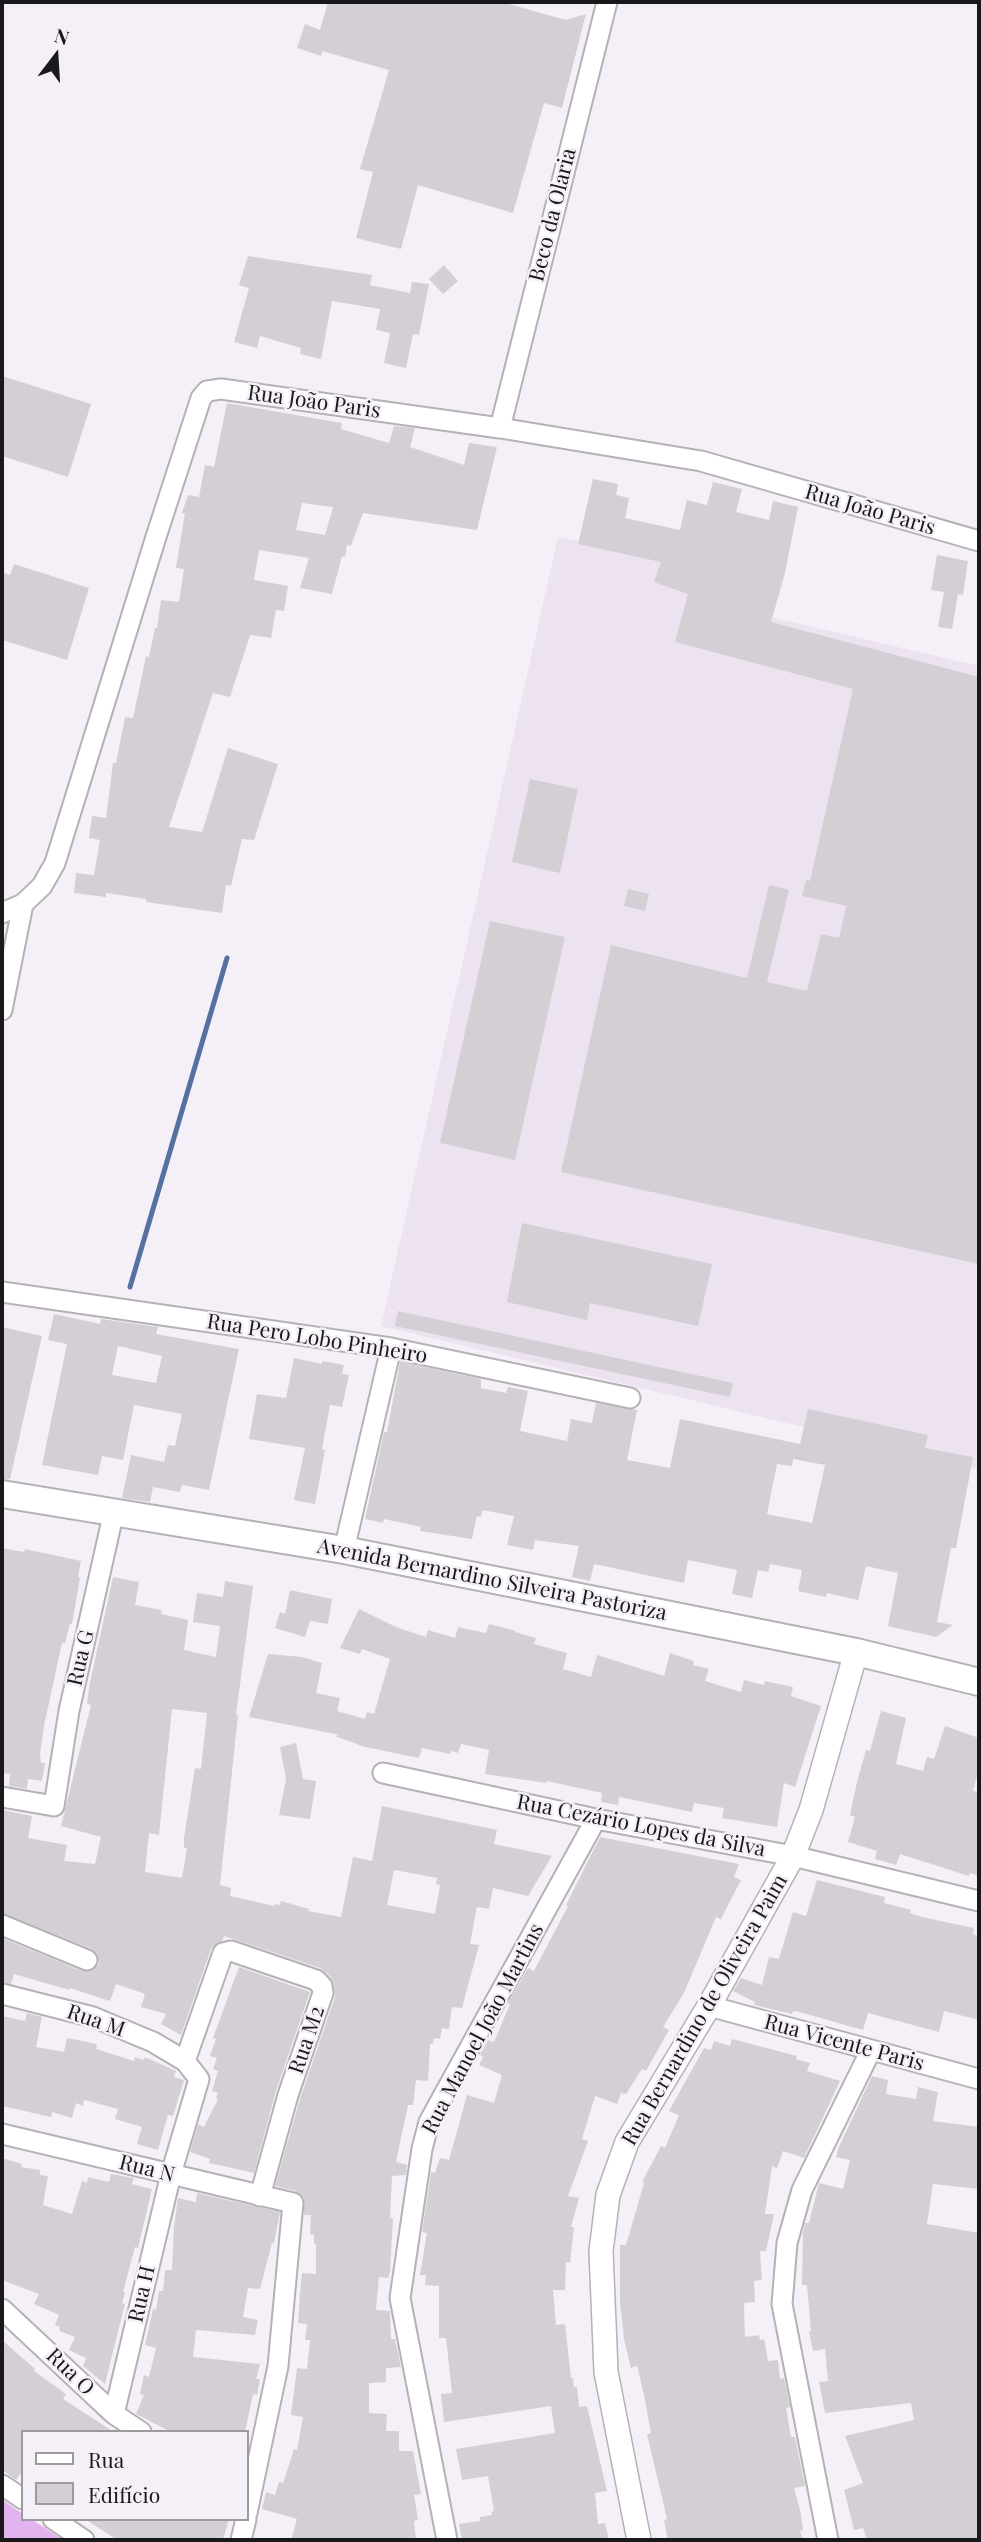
<!DOCTYPE html>
<html>
<head>
<meta charset="utf-8">
<style>
	body { margin:0 }
	#map { position:relative; width:981px; height:2542px; overflow:hidden; background:#f5f0f7; font-family:"Playfair Display",serif }
	canvas { display:block }
	.frame { position:absolute; inset:0; border:4px solid #19181a; pointer-events:none }
	.legend { position:absolute; left:21px; top:2430px; width:228px; height:91px; box-sizing:border-box; background:#f5f0f7; border:2px solid #9d9a9f; margin:0; padding:9px 12px; list-style:none; font-size:21px; color:#19181a }
	.legend li { display:flex; align-items:center; gap:14px; height:35px }
	.legend b { width:35px; border:2px solid #9d9a9f }
	.north { position:absolute; left:21px; top:21px; width:70px; height:70px; -webkit-text-stroke:5px #f5f0f7; paint-order:stroke; rotate:17deg; font-size:19px; font-weight:700; line-height:28px; text-align:center; color:#19181a }
	.north::after { content:''; display:block; margin:auto; width:24px; height:32px; background:#19181a; clip-path:polygon(50% 0,100% 100%,50% 72%,0 100%) }
</style>
</head>
<body>
<div id="map">
<canvas width="981" height="2542"></canvas>
<div class="frame"></div>
<ul class="legend">
<li><b style="height:9px;background:#fff"></b>Rua</li>
<li><b style="height:19px;background:#d4cfd5"></b>Edifício</li>
</ul>
<div class="north">N</div>
</div>
<script>
const context = document.querySelector('canvas').getContext('2d');
context.lineJoin = 'round';
function fillPath(path, color) { context.fillStyle = color; context.fill(path, 'evenodd'); }
const shape = rows => new Path2D(rows.map(r => 'M' + r).join(''));
function stroke(path, color, width, dash) { context.strokeStyle = color; context.lineWidth = width; context.lineCap = dash ? 'butt' : 'round'; context.setLineDash(dash || []); context.stroke(path); }
function label(font, color, halo, rows, align = 'center') {
  context.font = font + ' "Playfair Display",serif'; context.lineWidth = 5; context.setLineDash([]); context.textBaseline = 'middle'; context.strokeStyle = halo; context.fillStyle = color; for (const [text, x, y, turn = 0] of rows) {
    context.save(); context.translate(x, y); context.rotate((+turn || 0) * Math.PI / 180); context.textAlign = isNaN(turn) ? turn : align; if (halo) context.strokeText(text, 0, 0); context.fillText(text, 0, 0); context.restore();
  }
}
fillPath(shape([
	[558,537,698,562,690,598,979,666,979,1469,381,1326]
]), '#ede3f0');
fillPath(shape([
	[2,2500,23,2514,23,2519,31,2519,63,2540,2,2540]
]), '#e2b3ee');
stroke(shape([
	[130,1287,227,958]
]), '#5670a0', 5);
fillPath(shape([
	[328,2,502,2,566,20,586,14,562,108,544,103,513,213,418,185,401,249,356,238,373,172,360,169,389,70,322,51,321,56,297,48,305,24,320,30],
	[248,256,372,275,370,285,410,293,412,282,429,284,419,335,413,334,406,368,384,363,390,333,376,330,380,309,332,301,321,359,300,354,301,348,260,336,257,348,234,342,249,288,239,285],
	[444,265,458,281,443,294,429,279],
	[2,376,91,404,68,477,2,456],
	[227,403,342,423,341,429,389,443,394,426,415,428,410,447,464,465,469,443,497,447,477,530,363,513,351,546,347,545,345,557,342,556,332,594,300,588,309,558,259,550,254,580,288,586,284,611,276,610,271,638,250,635,230,697,213,693,169,827,202,832,228,748,278,764,254,840,242,839,231,886,226,885,222,913,146,902,146,899,106,893,106,897,74,893,76,873,94,875,100,840,89,838,92,816,106,818,113,763,116,763,125,717,133,718,146,656,149,657,155,628,157,628,161,600,179,602,184,569,176,568,185,513,182,513,188,495,199,497,205,465,214,467],
	[302,503,333,507,325,535,296,530],
	[593,479,618,484,616,495,629,498,625,518,680,530,687,500,707,505,713,482,742,489,736,512,769,520,773,501,798,507,785,573,771,622,979,677,979,1264,561,1172,611,945,747,978,769,885,789,890,767,982,807,991,821,934,839,938,846,906,802,896,806,880,810,881,853,689,675,642,688,594,654,582,661,562,578,544],
	[937,555,968,561,963,595,958,594,952,629,938,627,944,592,931,590],
	[14,564,89,588,67,660,2,640,2,572,10,575],
	[530,779,578,789,560,873,512,862],
	[628,889,649,894,645,911,624,906],
	[490,921,565,937,515,1160,440,1143],
	[522,1223,712,1264,698,1326,590,1303,587,1320,507,1302],
	[398,1311,733,1383,730,1397,395,1326],
	[54,1314,100,1324,101,1319,158,1327,156,1334,239,1349,209,1490,182,1485,180,1492,153,1487,150,1502,122,1498,131,1455,164,1462,168,1445,175,1446,182,1414,134,1405,123,1460,102,1456,98,1475,42,1465,67,1344,48,1340],
	[118,1346,162,1356,156,1383,112,1375],
	[2,1327,42,1336,10,1479,2,1479],
	[294,1358,322,1364,322,1361,344,1365,342,1374,349,1375,342,1407,330,1405,322,1449,325,1450,315,1504,294,1500,305,1448,249,1439,257,1394,286,1398],
	[400,1362,481,1379,481,1388,506,1393,508,1387,528,1391,520,1431,567,1441,571,1419,592,1423,596,1403,637,1410,627,1460,670,1468,680,1419,800,1444,808,1409,928,1435,925,1448,973,1457,956,1548,951,1548,937,1622,953,1625,936,1637,888,1626,898,1573,866,1566,858,1600,827,1593,826,1597,798,1591,802,1570,770,1564,768,1572,758,1570,752,1598,732,1594,737,1570,688,1560,684,1583,594,1564,590,1581,572,1577,579,1546,535,1540,533,1550,507,1545,514,1516,482,1510,481,1517,477,1516,472,1539,420,1531,421,1527,384,1519,383,1523,365,1519,384,1432,387,1432],
	[793,1459,825,1465,812,1523,767,1514,777,1464,792,1466],
	[2,1548,24,1552,25,1549,81,1561,78,1577,80,1578,72,1624,70,1624,65,1643,62,1643,44,1726,40,1754,41,1763,45,1763,42,1781,28,1779,27,1789,9,1786,10,1774,2,1773],
	[113,1577,139,1582,135,1605,162,1610,161,1614,188,1620,184,1650,216,1657,220,1626,193,1622,197,1593,223,1597,225,1581,253,1586,236,1715,238,1715,220,1885,231,1888,230,1896,274,1906,274,1904,280,1905,281,1901,309,1909,308,1911,341,1917,353,1857,372,1861,382,1806,497,1830,494,1844,552,1856,528,1896,493,1888,489,1909,477,1907,470,1944,479,1945,462,2008,452,2007,449,2029,442,2028,440,2039,434,2038,433,2044,430,2044,428,2081,416,2080,413,2105,408,2105,396,2162,407,2165,406,2175,392,2176,390,2218,393,2218,390,2272,388,2278,379,2277,376,2310,390,2311,391,2339,395,2339,401,2367,386,2368,386,2382,369,2383,369,2413,387,2414,386,2431,399,2431,399,2451,413,2451,421,2494,414,2495,418,2520,414,2521,416,2540,291,2540,297,2519,262,2509,266,2492,275,2495,279,2482,283,2483,294,2449,297,2450,303,2417,291,2415,297,2368,307,2369,310,2340,305,2340,307,2324,298,2323,300,2294,302,2273,316,2274,316,2244,314,2244,314,2235,310,2234,311,2215,304,2215,304,2198,296,2191,275,2186,300,2099,335,1997,334,1984,331,1977,320,1968,224,1936,222,1941,215,1944,211,1949,181,2035,161,2024,166,2014,141,2007,145,1994,116,1984,110,2001,70,1988,69,1990,14,1974,11,1984,2,1982,2,1938,82,1971,94,1970,99,1964,97,1953,92,1949,2,1913,2,1810,32,1816,28,1838,67,1845,64,1861,95,1864,101,1837,61,1826,91,1705,87,1704,89,1687],
	[172,1709,207,1713,201,1769,195,1768,184,1838,184,1848,187,1848,182,1878,145,1872,149,1833,159,1835],
	[394,1870,437,1878,436,1884,440,1885,435,1914,387,1905],
	[290,1590,332,1599,328,1624,310,1621,305,1637,275,1628,280,1612,285,1614],
	[359,1609,396,1627,426,1637,428,1630,455,1638,458,1627,486,1633,489,1624,516,1631,515,1632,536,1638,534,1644,567,1653,563,1669,591,1677,597,1655,664,1676,670,1653,694,1661,693,1665,709,1669,705,1681,741,1692,744,1680,764,1685,765,1681,793,1687,791,1696,821,1706,795,1787,784,1783,777,1827,722,1818,724,1808,694,1803,692,1812,619,1797,618,1805,601,1802,602,1793,547,1781,546,1783,485,1774,489,1750,461,1744,458,1753,451,1751,450,1754,422,1748,419,1758,365,1747,335,1736,340,1735,249,1717,268,1654,302,1657,322,1663,316,1693,340,1698,337,1711,365,1719,367,1712,374,1714,390,1659,362,1649,360,1654,340,1648],
	[881,1711,906,1718,896,1764,923,1771,927,1757,934,1759,945,1726,979,1738,979,1769,973,1791,979,1792,979,1876,970,1873,969,1876,900,1854,896,1865,875,1859,877,1851,848,1842,855,1817,850,1815,857,1782,866,1750,870,1751],
	[296,1743,303,1779,316,1781,310,1819,279,1815,286,1779,280,1747],
	[600,1837,739,1864,734,1877,741,1880,721,1919,716,1917,684,1993,663,2027,669,2030,646,2071,642,2069,626,2094,621,2093,617,2104,595,2096,582,2139,588,2141,568,2196,579,2198,571,2227,574,2227,570,2263,566,2262,565,2290,553,2290,556,2325,565,2324,571,2378,573,2378,574,2387,577,2387,579,2407,587,2406,607,2491,595,2493,598,2524,605,2523,609,2540,462,2540,459,2524,480,2521,480,2517,492,2515,491,2512,494,2511,488,2476,462,2480,456,2449,555,2433,551,2406,444,2422,441,2394,452,2393,446,2338,439,2338,439,2286,425,2285,426,2275,420,2275,427,2233,422,2232,431,2172,435,2173,440,2158,449,2160,467,2095,494,2103,502,2075,479,2065,483,2057,480,2055,488,2040,494,2042,510,2004,508,2003,528,1968,534,1971,568,1906,566,1905],
	[817,1880,885,1897,884,1903,911,1910,910,1913,922,1917,974,1928,973,1934,979,1936,979,2020,944,2011,939,2032,868,2013,863,2030,799,2012,793,2011,792,2014,754,2005,755,2002,733,1991,741,1978,762,1985,769,1957,779,1959,793,1912,806,1916],
	[239,1967,310,1992,276,2091,254,2173,209,2163,210,2159,190,2152,198,2124,204,2127,218,2099,216,2098,218,2093,212,2091,218,2071,213,2069,217,2058,210,2056,216,2039,213,2038],
	[27,2013,42,2017,36,2047,64,2052,67,2038,97,2044,96,2049,134,2061,135,2057,143,2060,145,2057,176,2071,174,2077,184,2080,173,2116,168,2115,158,2150,137,2144,142,2127,115,2119,118,2109,84,2100,83,2106,76,2103,72,2118,52,2112,51,2117,2,2106,2,2016,25,2021],
	[732,2039,797,2056,796,2059,810,2063,807,2071,840,2081,804,2158,783,2151,777,2168,772,2166,765,2214,774,2214,766,2251,760,2251,762,2280,754,2281,755,2302,744,2303,745,2337,759,2335,760,2340,764,2339,768,2361,778,2360,780,2379,784,2378,790,2407,786,2408,791,2437,795,2437,805,2486,794,2488,801,2514,803,2530,800,2531,803,2540,668,2540,664,2520,667,2519,647,2434,651,2433,644,2395,637,2366,631,2368,624,2339,620,2302,620,2245,626,2245,644,2183,642,2182,661,2146,665,2148,679,2115,669,2111,704,2048,711,2050,714,2041,730,2046],
	[872,2076,888,2080,886,2094,916,2099,918,2087,938,2092,933,2121,979,2127,979,2189,933,2184,927,2224,979,2233,979,2540,867,2540,863,2528,854,2530,844,2490,863,2483,845,2436,914,2420,911,2403,825,2413,819,2382,828,2381,825,2349,813,2351,809,2332,811,2331,807,2285,802,2285,803,2233,805,2223,809,2223,819,2183,843,2189,850,2160,836,2157,838,2149],
	[2,2158,22,2164,21,2167,40,2170,40,2175,48,2176,43,2205,72,2214,82,2181,87,2183,88,2177,109,2182,111,2174,134,2178,132,2184,152,2189,138,2248,135,2247,123,2292,125,2293,122,2303,125,2304,105,2384,83,2366,86,2358,69,2350,75,2337,59,2331,60,2327,55,2325,59,2315,34,2304,39,2294,2,2280],
	[197,2193,280,2212,274,2243,272,2243,260,2289,248,2288,243,2317,258,2320,255,2335,196,2330,193,2357,260,2364,256,2379,260,2379,257,2395,253,2394,245,2432,171,2432,136,2414,144,2395,140,2394,144,2375,149,2377,156,2348,145,2345,153,2309,156,2310,159,2291,163,2291,165,2270,172,2270,174,2227,178,2198,196,2202],
	[2,2340,35,2369,34,2371,66,2394,63,2399,114,2432,23,2432,23,2470,16,2480,2,2470],
	[85,2519,229,2519,223,2540,117,2540]
]), '#d4cfd5');
const minor = shape([
	[500,428,607,2],
	[2,913,23,904,42,886,55,863,156,537,201,398,207,391,221,389,500,428,701,461,979,541],
	[2,1010,23,904],
	[2,1292,391,1348,630,1398],
	[344,1550,391,1348],
	[383,1773,596,1819,793,1856,979,1901],
	[2,1797,54,1806,69,1711,114,1511],
	[2,1925,87,1960],
	[2,1994,93,2017,153,2042,185,2061,199,2079,171,2174,114,2414],
	[709,2006,979,2079],
	[185,2061,223,1953,231,1951,316,1980,322,1986,323,1993,288,2095,260,2196],
	[2,2134,293,2203,278,2366,247,2513],
	[2,2309,114,2414,141,2432],
	[2,2485,23,2499],
	[53,2519,84,2540],
	[241,2540,246,2519],
	[447,2540,400,2298,422,2149,429,2122,441,2100,596,1819],
	[828,2540,782,2304,787,2243,802,2190,871,2050]
]);
const tertiary = shape([
	[639,2540,606,2372,601,2251,608,2195,627,2142,709,2006,793,1856,811,1810,856,1652]
]);
const secondary = shape([
	[2,1494,344,1550,856,1652,979,1682]
]);
stroke(minor, '#b5b1b7', 23);
stroke(tertiary, '#b5b1b7', 26);
stroke(secondary, '#b5b1b7', 30);
stroke(minor, '#fff', 19);
stroke(tertiary, '#fff', 23);
stroke(secondary, '#fff', 26);
label('21px', '#19181a', '#f5f0f7', [
	["Beco da Olaria",553,215,-76],
	["Rua João Paris",314,402,8],
	["Rua João Paris",870,510,16],
	["Rua Pero Lobo Pinheiro",317,1339,9],
	["Avenida Bernardino Silveira Pastoriza",492,1580,11],
	["Rua G",81,1658,-77],
	["Rua Cezário Lopes da Silva",641,1826,11],
	["Rua Bernardino de Oliveira Paim",705,2010,-60],
	["Rua M",96,2021,19],
	["Rua Manoel João Martins",483,2029,-62],
	["Rua M2",307,2040,-71],
	["Rua Vicente Paris",844,2043,15],
	["Rua N",147,2169,14],
	["Rua H",142,2294,-77],
	["Rua O",70,2372,44]
]);
</script>
</body>
</html>
